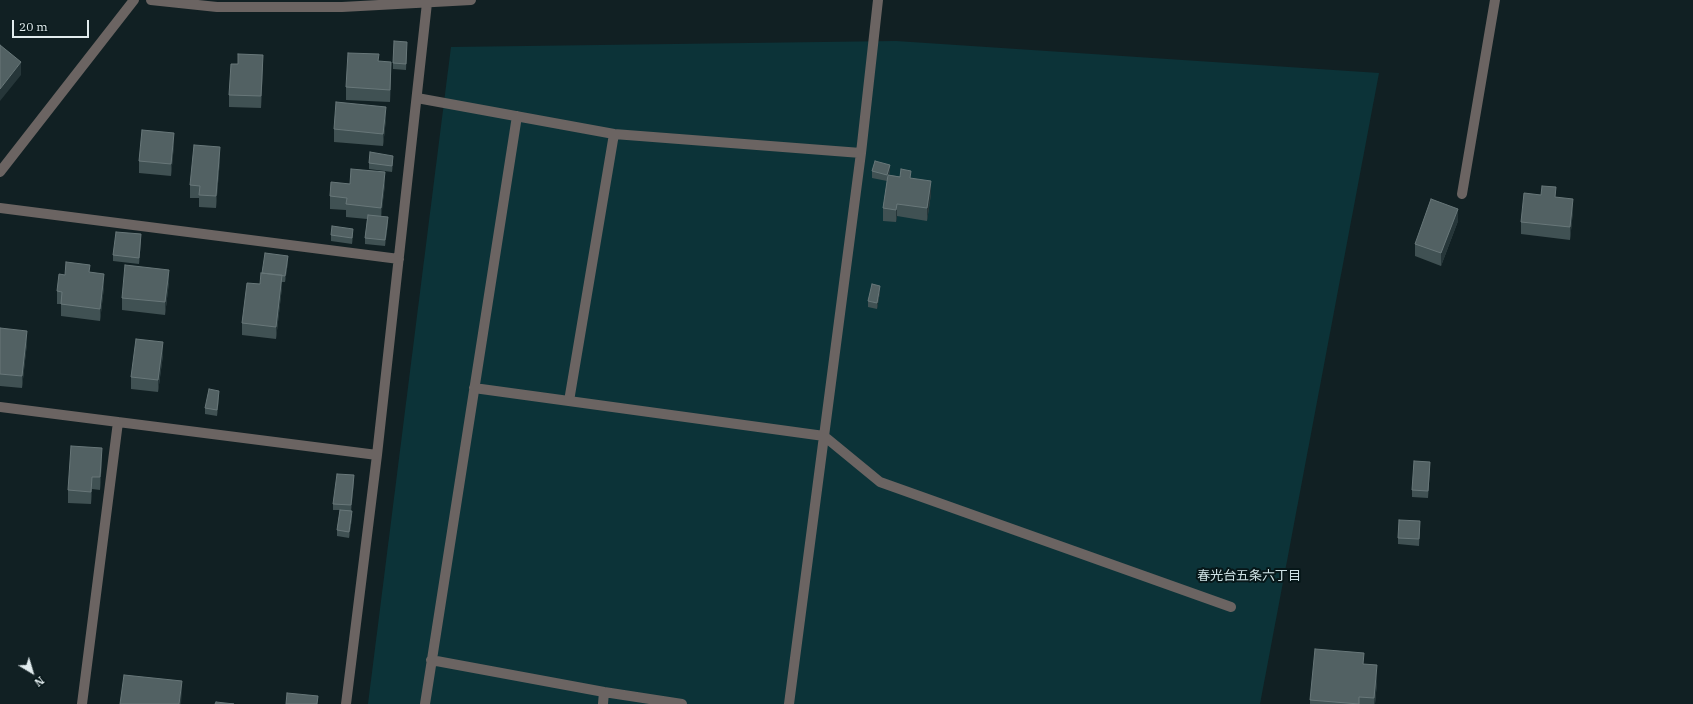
<!DOCTYPE html>
<html>
<head>
<meta charset="utf-8">
<style>
	body { margin:0 }
	#map { position:relative; width:1693px; height:704px; overflow:hidden; background:#112023; font-family:"IBM Plex Serif",serif }
	canvas { display:block }
	.north { position:absolute; left:12px; top:652px; width:40px; height:40px; -webkit-text-stroke:3px #071719; paint-order:stroke; rotate:142deg; font-size:11px; font-weight:700; line-height:16px; text-align:center; color:#e2ecee }
	.north::after { content:''; display:block; margin:auto; width:14px; height:18px; background:#e2ecee; clip-path:polygon(50% 0,100% 100%,50% 72%,0 100%) }
	.scale { position:absolute; left:12px; top:20px; width:77px; height:18px; box-sizing:border-box; border:2px solid #e2ecee; border-top:0; padding-left:5px; font-size:12px; line-height:14px; white-space:nowrap; color:#e2ecee; -webkit-text-stroke:3px #071719; paint-order:stroke }
</style>
</head>
<body>
<div id="map">
<canvas width="1693" height="704"></canvas>
<div class="north">N</div>
<div class="scale">20 m</div>
</div>
<script>
const context = document.querySelector('canvas').getContext('2d');
context.lineJoin = 'round';
function fillPath(path, color) { context.fillStyle = color; context.fill(path, 'evenodd'); }
const shape = rows => new Path2D(rows.map(r => 'M' + r).join(''));
function stroke(path, color, width, dash) { context.strokeStyle = color; context.lineWidth = width; context.lineCap = dash ? 'butt' : 'round'; context.setLineDash(dash || []); context.stroke(path); }
function label(font, color, halo, rows, align = 'center') {
  context.font = font + ' "IBM Plex Serif","Noto Sans JP",serif'; context.lineWidth = 4; context.setLineDash([]); context.textBaseline = 'middle'; context.strokeStyle = halo; context.fillStyle = color; for (const [text, x, y, turn = 0] of rows) {
    context.save(); context.translate(x, y); context.rotate((+turn || 0) * Math.PI / 180); context.textAlign = isNaN(turn) ? turn : align; if (halo) context.strokeText(text, 0, 0); context.fillText(text, 0, 0); context.restore();
  }
}
fillPath(shape([
	[896,41,1379,73,1260,704,368,704,451,47]
]), '#0c3338');
stroke(shape([
	[417,98,614,134,861,153],
	[1462,194,1495,0],
	[474,388,824,436,880,482,1231,607],
	[569,401,614,134],
	[431,660,604,692,682,704],
	[425,704,517,116],
	[603,704,604,692],
	[789,704,861,153,878,0]
]), '#6b6462', 10);
stroke(shape([
	[151,0,217,7,342,7,471,0],
	[0,172,134,0],
	[0,208,399,259],
	[0,407,377,455],
	[82,704,118,422],
	[346,704,377,455,427,3]
]), '#6b6462', 10);
fillPath(shape([
	[407,48,406,70,393,69,393,63],
	[379,61,391,74,390,102,346,100,346,87],
	[263,68,261,108,229,107,229,95],
	[386,119,383,146,334,142,334,129],
	[174,145,171,176,139,173,139,161],
	[220,159,216,208,199,207,199,198,190,198,190,185],
	[393,162,392,172,369,169,369,163],
	[872,171,890,171,889,175,911,178,931,194,927,221,897,216,896,222,883,221,883,208,887,181,872,178],
	[350,184,385,184,381,216,388,223,385,246,365,244,365,238,367,219,346,217,346,210,330,209,330,196],
	[1556,197,1573,211,1570,240,1521,234,1521,222],
	[1458,221,1441,266,1415,256,1415,244],
	[331,235,353,235,352,244,331,241],
	[141,241,139,264,113,261,113,255],
	[288,262,285,282,282,282,282,287,276,339,242,335,242,323,260,284,262,273],
	[90,273,104,287,100,321,61,316,61,304,57,304,57,291,65,275],
	[169,282,165,315,122,310,122,298],
	[880,292,877,309,868,307,868,301],
	[0,328,27,343,22,388,0,386],
	[163,355,158,392,131,389,131,377],
	[219,398,217,416,205,414,205,408],
	[102,460,100,490,92,489,91,504,68,503,68,490],
	[1430,469,1428,498,1412,497,1412,490],
	[354,482,351,511,352,518,349,538,337,536,337,530,340,510,333,510,333,504],
	[1420,528,1419,546,1398,544,1398,538],
	[1364,664,1377,682,1375,704,1310,704,1310,700]
]), '#405153');
fillPath(shape([
	[263,55,263,68,261,108,261,96],
	[21,62,21,75,0,101,0,89],
	[391,62,391,74,390,102,390,90],
	[386,107,386,119,383,146,383,134],
	[174,133,174,145,171,176,171,164],
	[220,147,220,159,216,208,216,196],
	[393,156,393,162,392,172,392,166],
	[890,165,890,171,887,181,887,175],
	[385,172,385,184,381,220,381,208],
	[931,181,931,194,927,221,927,208],
	[1573,199,1573,211,1570,240,1570,227],
	[897,204,897,216,896,222,896,210],
	[1458,209,1458,221,1441,266,1441,253],
	[388,217,388,223,385,246,385,240],
	[353,229,353,235,352,244,352,238],
	[141,234,141,241,139,264,139,258],
	[288,256,288,262,285,282,285,276],
	[169,270,169,282,165,315,165,302],
	[104,274,104,287,100,321,100,309],
	[282,275,282,287,276,339,276,327],
	[880,286,880,292,877,309,877,303],
	[27,331,27,343,22,388,22,376],
	[163,342,163,355,158,392,158,380],
	[219,391,219,398,217,416,217,410],
	[102,448,102,460,100,490,100,477],
	[354,475,354,482,351,512,351,505],
	[92,477,92,489,91,504,91,492],
	[352,511,352,518,349,538,349,532],
	[1377,665,1377,682,1375,704,1374,704],
	[182,681,182,693,181,704,179,704]
]), '#263639');
const building = shape([
	[394,41,407,42,406,64,393,63,394,41],
	[0,45,21,62,0,89,0,45],
	[348,53,379,54,378,61,391,62,390,90,346,87,348,53],
	[238,54,263,55,261,96,229,95,231,64,238,64,238,54],
	[336,102,386,107,383,134,334,129,336,102],
	[142,130,174,133,171,164,139,161,142,130],
	[194,145,220,147,216,196,199,195,200,186,190,185,194,145],
	[370,152,393,156,392,166,369,163,370,152],
	[875,161,890,165,887,175,872,171,875,161],
	[351,169,385,172,381,208,346,204,347,198,330,196,331,182,350,184,351,169],
	[901,169,911,171,910,178,931,181,927,208,897,204,896,210,883,208,888,175,900,177,901,169],
	[1542,186,1556,187,1555,197,1573,199,1570,227,1521,222,1524,193,1541,195,1542,186],
	[1431,199,1458,209,1441,253,1415,244,1431,199],
	[368,215,388,217,385,240,365,238,368,215],
	[332,226,353,229,352,238,331,235,332,226],
	[116,232,141,234,139,258,113,255,116,232],
	[265,253,288,256,285,276,262,273,265,253],
	[66,262,90,265,89,272,104,274,100,309,61,304,62,292,57,291,59,274,65,275,66,262],
	[125,265,169,270,165,302,122,298,125,265],
	[261,273,282,275,276,327,242,323,247,283,260,284,261,273],
	[872,284,880,286,877,303,868,301,872,284],
	[0,328,27,331,22,376,0,374,0,328],
	[136,339,163,342,158,380,131,377,136,339],
	[209,389,219,391,217,410,205,408,209,389],
	[71,446,102,448,100,477,92,477,91,492,68,490,71,446],
	[1414,461,1430,462,1428,491,1412,490,1414,461],
	[337,474,354,475,351,505,333,504,337,474],
	[340,510,352,511,349,532,337,530,340,510],
	[1399,520,1420,521,1419,539,1398,538,1399,520],
	[1315,649,1364,653,1363,664,1377,665,1374,698,1359,697,1359,704,1310,700,1315,649],
	[124,675,182,681,179,704,120,704,124,675],
	[287,693,318,696,317,704,286,704,287,693],
	[216,702,234,704,215,704,216,702]
]);
fillPath(building, '#526163');
stroke(building, '#687779', 1);
label('13px', '#cfe3e6', '#071719', [
	["春光台五条六丁目",1249,576]
]);
</script>
</body>
</html>
